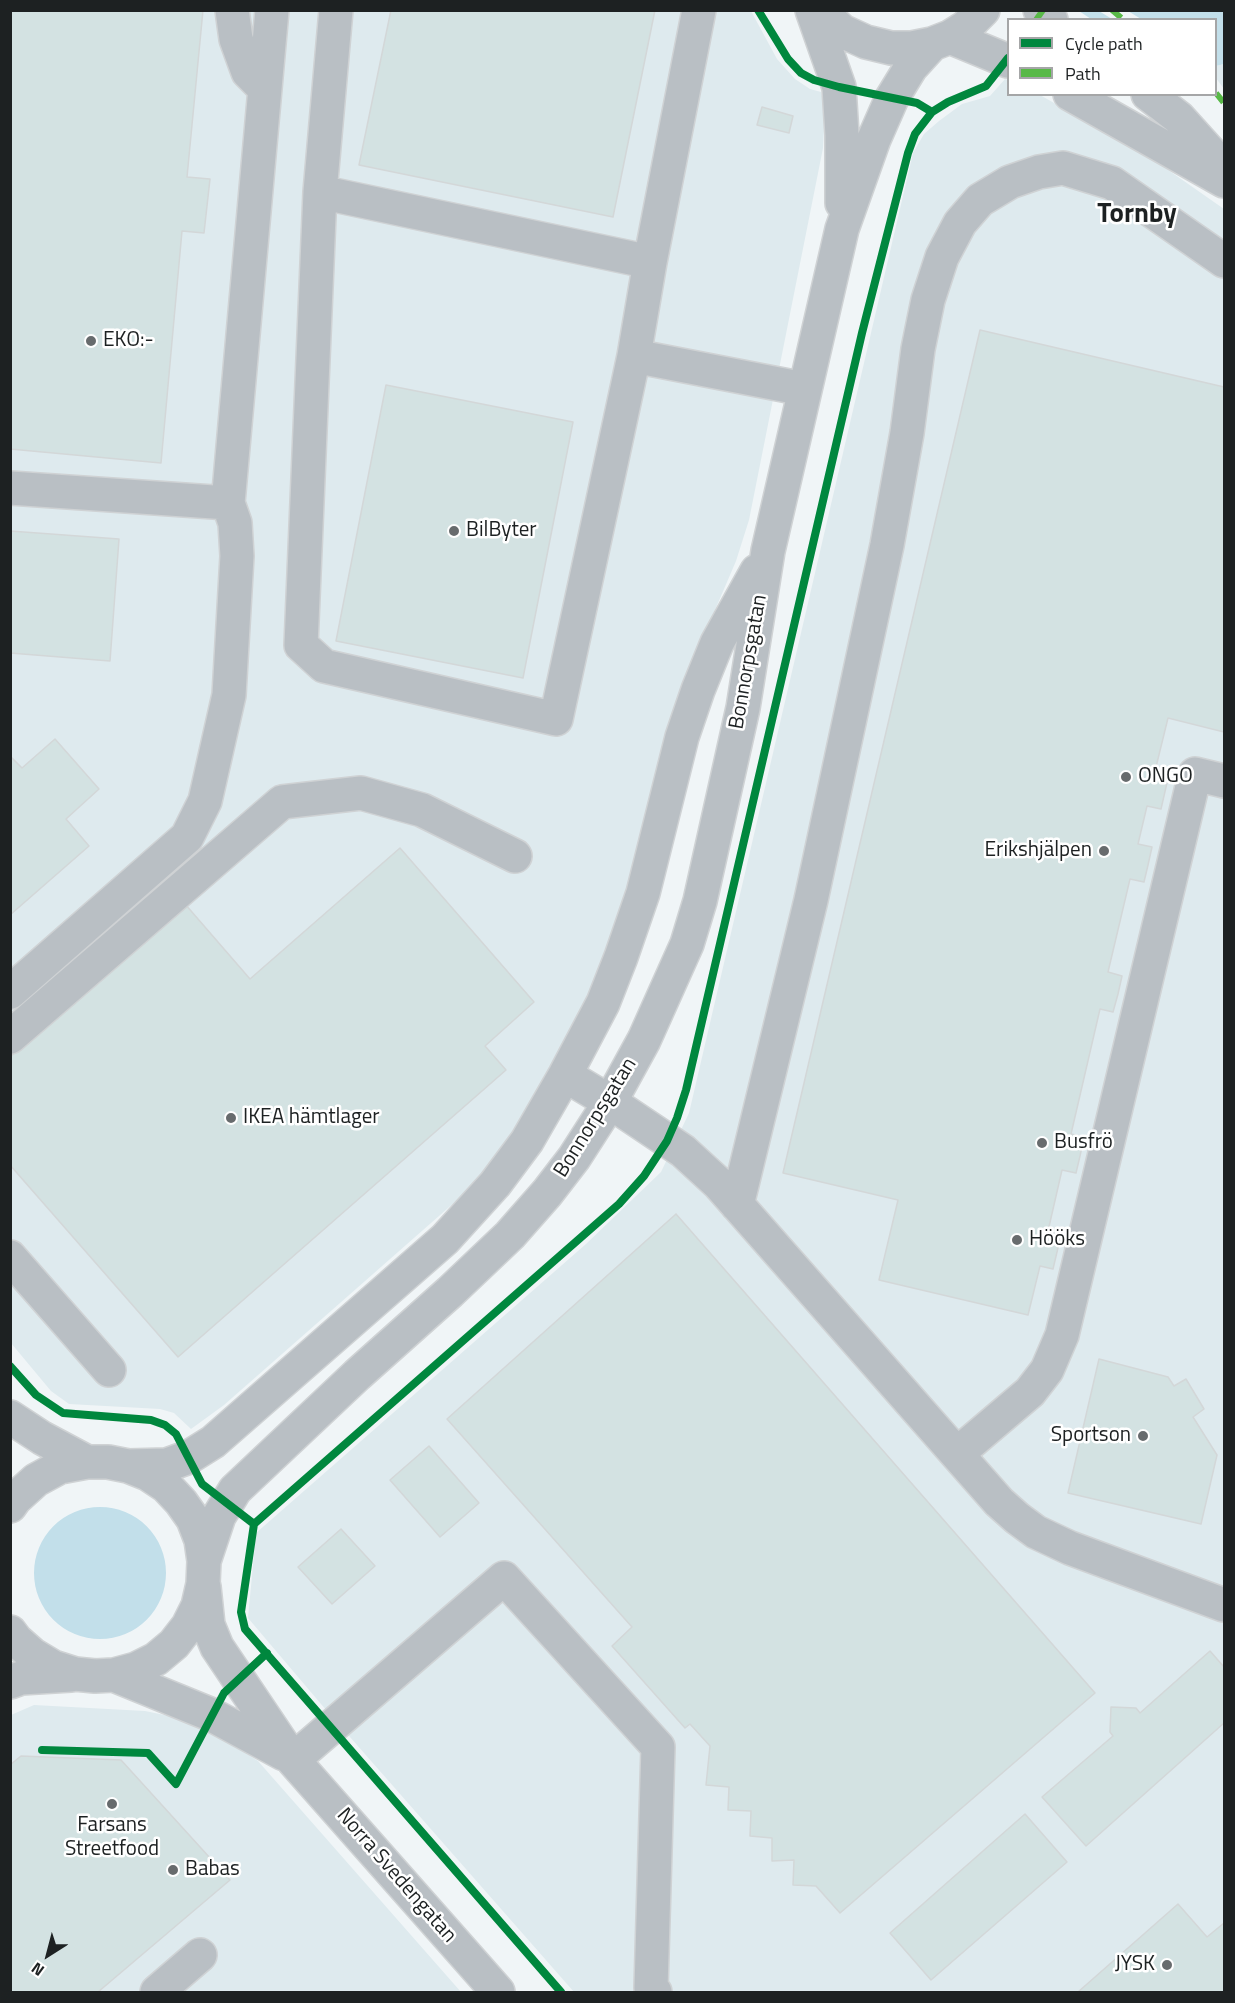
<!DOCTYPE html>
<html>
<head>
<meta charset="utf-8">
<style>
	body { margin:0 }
	#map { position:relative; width:1235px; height:2003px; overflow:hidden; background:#f0f5f7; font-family:"Titillium Web",sans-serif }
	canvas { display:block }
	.frame { position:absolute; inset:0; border:12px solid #1d2122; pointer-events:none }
	.legend { position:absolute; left:1007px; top:18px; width:210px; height:78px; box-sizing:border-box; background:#fff; border:2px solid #a5a6a7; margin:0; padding:8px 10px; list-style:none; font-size:18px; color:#1d2122 }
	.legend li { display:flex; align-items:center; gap:12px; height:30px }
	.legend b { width:30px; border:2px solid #a5a6a7 }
	.north { position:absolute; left:18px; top:1925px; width:60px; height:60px; -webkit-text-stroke:4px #fff; paint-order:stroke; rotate:216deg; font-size:16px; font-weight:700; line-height:24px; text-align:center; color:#1d2122 }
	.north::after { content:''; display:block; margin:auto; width:21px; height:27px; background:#1d2122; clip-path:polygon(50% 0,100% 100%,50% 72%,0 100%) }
</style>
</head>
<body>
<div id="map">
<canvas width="1235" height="2003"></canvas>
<div class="frame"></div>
<ul class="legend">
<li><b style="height:8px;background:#00873e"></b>Cycle path</li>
<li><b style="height:8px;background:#58b947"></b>Path</li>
</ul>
<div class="north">N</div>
</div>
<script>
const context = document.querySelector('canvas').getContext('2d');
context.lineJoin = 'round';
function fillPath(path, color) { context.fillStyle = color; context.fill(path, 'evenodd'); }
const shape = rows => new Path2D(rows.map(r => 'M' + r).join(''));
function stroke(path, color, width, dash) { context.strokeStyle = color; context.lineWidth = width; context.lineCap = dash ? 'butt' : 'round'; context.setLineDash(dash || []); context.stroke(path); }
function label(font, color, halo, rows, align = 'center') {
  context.font = font + ' "Titillium Web",sans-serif'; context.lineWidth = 5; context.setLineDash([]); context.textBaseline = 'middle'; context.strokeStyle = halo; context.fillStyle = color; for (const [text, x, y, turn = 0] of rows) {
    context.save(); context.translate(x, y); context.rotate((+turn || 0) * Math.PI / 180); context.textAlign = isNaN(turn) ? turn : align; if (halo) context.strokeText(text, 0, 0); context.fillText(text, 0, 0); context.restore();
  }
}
fillPath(shape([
	[10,11,751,11,777,59,795,79,810,89,821,92,825,107,823,148,749,520,736,561,700,645,629,899,604,971,534,1107,496,1159,464,1194,224,1405,191,1429,174,1413,160,1409,69,1404,51,1391,11,1343],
	[1224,64,1224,89,1216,78,1216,66],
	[1005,79,1008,80,1008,94,1040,95,1151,158,1224,209,1224,1992,574,1992,321,1704,248,1618,256,1533,586,1244,661,1172,689,1113,913,153,924,134,939,121,962,104,990,96],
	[34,1705,145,1711,189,1720,223,1738,258,1761,461,1992,11,1992,11,1715]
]), '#deeaee');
fillPath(shape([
	[1079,11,1099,11,1112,19,1091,19],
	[1128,11,1224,11,1224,64,1216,66,1216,20,1141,19],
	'34 1573a66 66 0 1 1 132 0a66 66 0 1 1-132 0Z'
]), '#c2dfea');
const building = shape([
	[10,10,203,10,187,177,210,179,204,233,182,231,161,463,10,449,10,10],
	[391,10,655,10,613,217,359,165,391,10],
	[762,107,793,116,789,133,757,125,762,107],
	[980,330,1224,387,1224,732,1168,718,1155,771,1169,774,1161,809,1147,806,1138,844,1152,847,1148,865,1144,882,1130,879,1108,972,1122,976,1118,994,1113,1012,1100,1009,1071,1134,1084,1137,1080,1156,1076,1173,1062,1170,1048,1231,1061,1235,1053,1269,1040,1266,1028,1315,879,1280,898,1200,783,1173,980,330],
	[386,385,573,422,523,678,336,641,386,385],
	[10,531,119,539,110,661,10,653,10,531],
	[55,739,99,789,66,819,89,846,10,915,10,756,22,768,55,739],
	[400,848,534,1002,485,1046,506,1070,178,1357,10,1165,10,1057,185,904,250,979,400,848],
	[676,1214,1095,1693,840,1913,816,1886,793,1885,794,1860,772,1861,772,1838,750,1836,751,1811,728,1810,729,1787,706,1785,710,1746,690,1724,685,1728,612,1646,632,1627,447,1419,676,1214],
	[1099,1359,1168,1377,1174,1386,1186,1379,1204,1409,1193,1417,1217,1455,1201,1524,1068,1493,1099,1359],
	[429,1446,479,1503,440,1537,390,1480,429,1446],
	[341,1529,375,1566,332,1604,298,1567,341,1529],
	[1210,1651,1224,1667,1224,1723,1086,1846,1042,1797,1113,1736,1110,1732,1111,1707,1136,1708,1140,1713,1210,1651],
	[21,1756,121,1760,230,1880,98,1992,10,1992,10,1765,21,1756],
	[1025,1814,1067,1862,931,1980,890,1933,1025,1814],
	[1178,1904,1207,1937,1224,1923,1224,1992,1078,1992,1178,1904]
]);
fillPath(building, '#d3e2e2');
stroke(building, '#d3d7d8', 1.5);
const minor = shape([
	[232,10,236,39,248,72,265,89],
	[336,10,320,192,301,645,324,666,556,719,634,356,650,262,699,10],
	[812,10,839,87,842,135,842,203],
	[819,10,842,31,866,42,891,48,912,48,932,44,950,37,966,27,983,10],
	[1040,10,1051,20],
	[950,37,1008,61],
	[1070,94,1224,181],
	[1148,94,1179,118,1224,168],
	[320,192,650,262],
	[634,356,804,389],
	[10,488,228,503],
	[10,992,187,837,205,801,229,695,237,556,235,523,228,503,272,10],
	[10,1037,282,802,361,793,422,810,515,856],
	[565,1075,610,1102,683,1151,719,1184,999,1502,1017,1518,1036,1532,1070,1548,1224,1605],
	[737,1205,811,900,887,545,907,433,918,349,928,300,942,257,960,223,980,200,1010,182,1039,172,1063,168,1112,183,1224,261],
	[10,1257,109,1370],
	[10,1417,42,1438,87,1462],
	[957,1454,1030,1392,1047,1370,1062,1335,1195,774,1224,781],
	[128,1466,167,1465,189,1457,213,1442,445,1239,495,1184,527,1141,565,1075,603,1003,621,957,643,893,682,737,698,690,717,643,757,571],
	[10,1506,15,1499,36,1480,60,1467,87,1462,108,1462,128,1466,148,1474,166,1486,181,1502,193,1519,201,1540,204,1561,203,1584,198,1606,188,1626,174,1644,156,1659,136,1669,114,1675,95,1676,75,1674,53,1667,33,1655,16,1640,10,1632],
	[204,1561,219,1516,235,1490,357,1375,450,1292,510,1235,547,1193,574,1158,610,1102,644,1040,687,944,700,901,743,708,768,551,842,229,874,139,892,98,911,67,932,44],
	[204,1587,208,1625,217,1647,293,1760,498,1992],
	[114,1675,212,1715,284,1754],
	[10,1682,21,1678,71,1675],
	[293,1760,504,1578,658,1747,651,1988,655,1992],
	[157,1992,200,1955]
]);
stroke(minor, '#cfd2d4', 36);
stroke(minor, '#b9bfc4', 33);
stroke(shape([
	[1112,10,1124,20],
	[1036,20,1043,10],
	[1216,93,1224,103]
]), '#58b947', 6, [12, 6]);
stroke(shape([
	[758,10,788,59,801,73,814,80,839,87,917,103,932,112],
	[10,1366,36,1395,63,1413,151,1420,165,1425,176,1434,202,1484,254,1524,241,1612,245,1629,561,1992],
	[254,1524,619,1204,644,1176,667,1141,677,1118,686,1090,862,333,908,153,915,134,932,112,948,102,986,86,1008,58],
	[42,1750,148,1753,176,1784,224,1693,267,1653]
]), '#00873e', 8);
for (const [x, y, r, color] of [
	[91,341,6,"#676b6d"],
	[454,531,6,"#676b6d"],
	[1126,777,6,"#676b6d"],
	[1104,851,6,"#676b6d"],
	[231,1118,6,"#676b6d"],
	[1042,1143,6,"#676b6d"],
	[1017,1240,6,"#676b6d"],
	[1143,1436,6,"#676b6d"],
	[112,1804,6,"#676b6d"],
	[173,1870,6,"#676b6d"],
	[1167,1965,6,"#676b6d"]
]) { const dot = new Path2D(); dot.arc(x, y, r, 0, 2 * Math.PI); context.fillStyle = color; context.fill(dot); stroke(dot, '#fff', 2); }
label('21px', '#1d2122', '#fff', [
	["EKO:-",103,341],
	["BilByter",466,531],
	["ONGO",1138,777],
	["Erikshjälpen",1092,851,"right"],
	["IKEA hämtlager",243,1118],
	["Busfrö",1054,1143],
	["Hööks",1029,1240],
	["Sportson",1131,1436,"right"],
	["Farsans",112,1826,"center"],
	["Streetfood",112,1850,"center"],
	["Babas",185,1870],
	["JYSK",1155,1965,"right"]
], 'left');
label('21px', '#1d2122', '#fff', [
	["Bonnorpsgatan",749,662,-80],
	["Bonnorpsgatan",596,1118,-58],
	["Norra Svedengatan",396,1876,49]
]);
label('bold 27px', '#1d2122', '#fff', [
	["Tornby",1137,215]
]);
</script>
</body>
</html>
